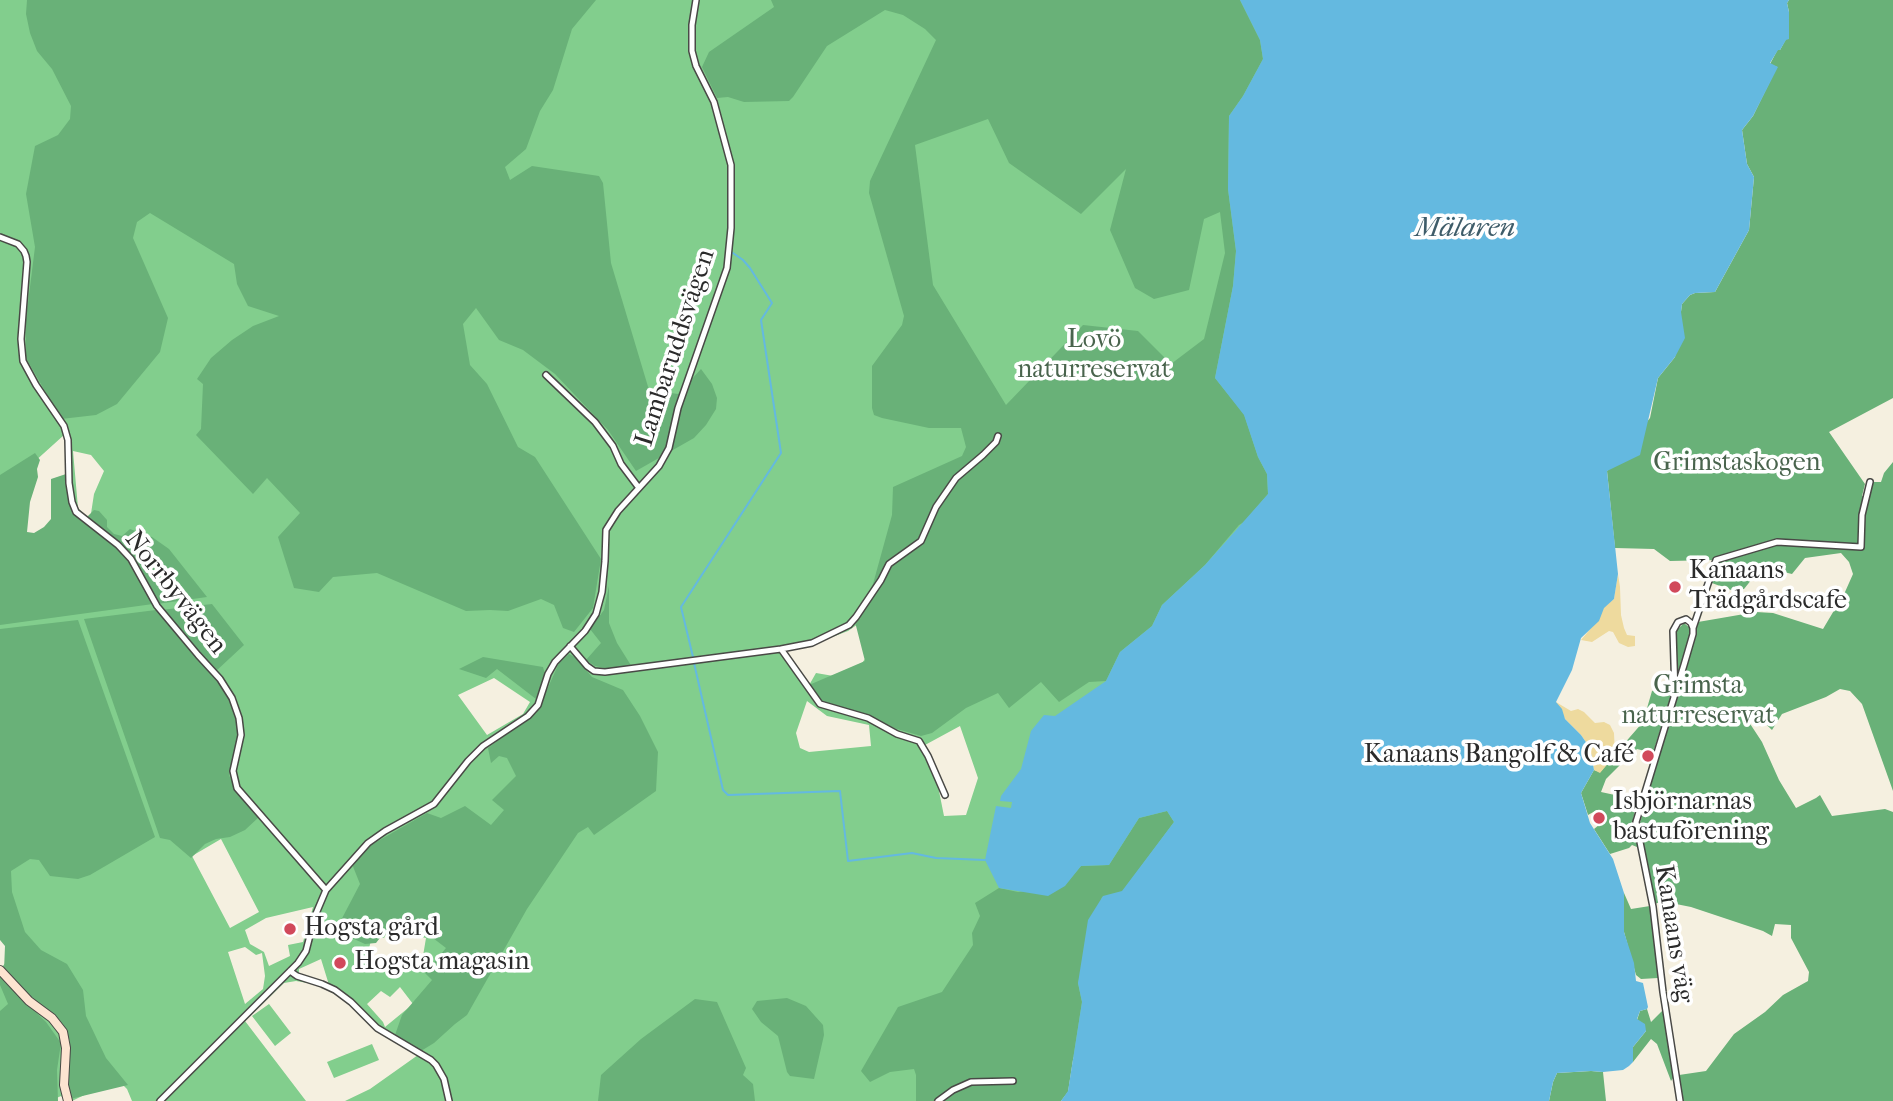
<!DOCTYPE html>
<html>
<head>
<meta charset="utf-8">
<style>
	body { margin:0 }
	canvas { display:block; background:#f5f0e0 }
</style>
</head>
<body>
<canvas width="1893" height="1101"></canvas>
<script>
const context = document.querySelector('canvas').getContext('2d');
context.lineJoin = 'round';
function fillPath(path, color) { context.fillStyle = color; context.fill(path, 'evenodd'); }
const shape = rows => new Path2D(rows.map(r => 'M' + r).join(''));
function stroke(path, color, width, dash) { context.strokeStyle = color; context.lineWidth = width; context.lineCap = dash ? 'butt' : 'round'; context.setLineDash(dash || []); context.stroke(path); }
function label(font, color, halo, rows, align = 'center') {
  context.font = font + ' "IM FELL French Canon",serif'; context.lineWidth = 7; context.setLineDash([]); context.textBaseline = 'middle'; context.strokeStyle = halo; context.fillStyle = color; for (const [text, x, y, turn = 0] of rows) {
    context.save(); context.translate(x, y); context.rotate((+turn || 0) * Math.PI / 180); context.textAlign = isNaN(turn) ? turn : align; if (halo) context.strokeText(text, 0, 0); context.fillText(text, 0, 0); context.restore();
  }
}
fillPath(shape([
	[0,0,1527,0,1088,1060,991,1044,975,1101,345,1101,370,1089,418,1055,377,1030,354,1006,343,999,319,985,296,981,284,983,245,1021,306,1101,132,1101,127,1089,117,1079,72,1101,65,1101,61,1096,50,1101,0,1101,0,966,2,967,11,956,0,927,0,525,8,546,66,521,71,509,64,435,33,463,0,476],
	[73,451,91,455,104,471,94,494,90,520,78,508],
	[858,624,867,656,851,679,816,673,808,687,785,652,786,649,803,648,848,631],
	[494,678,530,702,523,714,487,735,458,695],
	[807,701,827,716,869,725,871,746,809,752,800,748,796,733],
	[960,726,978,778,966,815,944,816,934,766,925,745],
	[221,839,259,912,230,928,192,856],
	[313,907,303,942,288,945,290,956,269,966,264,952,250,944,245,930,266,918],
	[388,930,426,938,421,968,366,961,372,936,384,938],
	[245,947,256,955,262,953,265,976,263,989,245,1004,228,952],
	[321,959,329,985,299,976,299,969],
	[400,987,413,1004,385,1027,383,1022,367,1004,381,991,390,997],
	[269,1004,291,1033,275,1046,252,1016],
	[372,1044,379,1060,334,1078,327,1062]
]), '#82ce8d');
fillPath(shape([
	[27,0,596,0,572,29,553,90,540,111,526,149,505,167,510,180,532,166,599,176,603,183,611,263,649,390,678,394,701,369,712,384,717,398,716,409,706,425,694,438,636,471,608,430,555,374,523,350,499,340,476,308,463,324,470,365,487,384,518,447,535,457,601,559,593,608,574,632,563,628,554,605,541,599,508,611,490,610,466,611,377,573,333,577,319,592,294,588,278,537,300,513,267,478,253,494,196,435,201,429,203,384,197,379,211,358,232,340,253,326,279,316,248,306,237,284,234,264,150,213,137,222,133,238,168,318,160,352,117,404,96,415,61,419,26,358,26,319,35,247,26,194,35,146,58,135,70,119,71,106,52,69,37,51,30,33,26,14],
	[771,0,1240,0,1260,40,1263,59,1243,96,1229,116,1228,189,1236,251,1233,286,1215,378,1244,414,1258,457,1267,474,1268,494,1244,522,1239,525,1205,565,1162,605,1152,626,1120,652,1106,681,1089,682,1059,702,1041,682,1009,708,998,693,966,708,932,733,921,736,897,729,869,717,822,702,809,685,865,661,854,618,873,584,892,515,893,487,962,456,966,447,961,428,929,428,882,418,874,415,872,408,872,366,902,325,904,316,869,193,870,181,936,40,925,29,903,15,885,10,827,46,793,97,789,101,744,102,728,97,717,98,702,67,709,52,774,7],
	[988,119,1009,163,1081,214,1126,169,1110,230,1135,288,1154,299,1189,290,1204,219,1220,212,1225,253,1204,339,1171,364,1138,331,1083,325,1006,405,933,285,915,145],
	[1789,0,1893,0,1893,398,1829,432,1865,484,1862,496,1867,498,1872,482,1881,482,1884,473,1893,462,1893,791,1862,704,1850,691,1840,689,1826,697,1782,714,1772,730,1749,708,1743,713,1762,742,1779,780,1796,808,1816,798,1820,795,1832,816,1885,809,1893,812,1893,1101,1682,1101,1679,1075,1706,1071,1734,1034,1765,1012,1783,995,1808,981,1809,972,1791,938,1791,925,1775,924,1772,936,1763,931,1691,907,1666,902,1657,903,1652,907,1660,975,1658,978,1641,979,1636,975,1624,932,1623,912,1624,893,1631,909,1650,906,1642,849,1632,845,1629,848,1610,854,1594,829,1604,821,1597,810,1588,815,1581,793,1594,770,1600,772,1610,761,1624,761,1606,779,1601,792,1638,800,1633,819,1639,826,1698,622,1756,612,1773,613,1823,629,1845,592,1853,574,1849,562,1841,553,1805,558,1792,574,1750,564,1748,567,1755,570,1752,579,1744,589,1734,591,1709,582,1715,560,1670,561,1654,549,1615,548,1607,471,1650,418,1658,378,1675,357,1682,304,1690,295,1695,293,1715,292,1749,230,1754,177,1747,164,1742,130,1753,116,1777,67,1770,64,1778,49,1780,50,1786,39,1789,38,1789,12,1787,3],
	[35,453,40,460,37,469,38,477,30,502,27,532,34,533,44,527,51,519,51,479,66,474,70,502,83,521,117,547,128,560,153,604,0,625,0,475],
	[94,510,99,511,107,520,107,527,114,534,122,536,130,529,152,537,169,549,207,597,157,604,133,556,86,518],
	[609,586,609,623,617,643,632,667,609,669,595,666,586,660,601,643,590,629,604,610],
	[212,604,244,645,215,672,161,610],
	[156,610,218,681,229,699,236,719,238,736,229,775,235,789,259,817,245,830,230,837,216,839,205,844,191,858,170,840,160,838,84,619],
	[78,620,155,837,90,875,78,879,50,876,39,860,30,859,11,871,12,892,25,932,41,950,67,964,83,990,86,1016,106,1058,128,1085,70,1099,67,1090,70,1041,63,1024,51,1012,25,993,4,970,5,946,0,940,0,629],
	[1684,623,1690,628,1690,635,1676,685,1674,640,1676,631],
	[569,654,575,657,592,677,623,690,640,716,658,752,656,791,594,835,588,827,578,833,527,909,467,1015,455,1024,434,1043,421,1051,411,1048,395,1035,402,1015,432,980,425,973,446,948,429,935,383,934,376,943,365,944,343,934,339,924,360,884,352,864,371,845,427,813,441,818,465,806,491,825,504,810,492,800,516,776,507,758,499,756,491,763,488,748,537,712,559,663],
	[483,657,543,667,545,674,536,699,497,669,486,678,459,669],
	[1671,682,1673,689,1653,753,1637,749,1625,760,1617,758,1615,755,1616,753,1643,722,1652,691],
	[1167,811,1174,822,1122,892,1102,897,1078,983,1082,1002,1068,1092,1061,1101,916,1101,916,1075,914,1069,890,1072,870,1082,861,1071,898,1007,942,992,973,945,972,933,980,916,975,903,999,888,1018,892,1064,886,1081,866,1109,865,1139,818],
	[0,977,46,1022,61,1043,57,1070,58,1101,0,1101,0,1011,8,1004,0,985],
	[787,998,806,1006,823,1025,824,1035,814,1079,790,1076,787,1072,778,1036,761,1022,752,1009,757,1001],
	[695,999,717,1002,746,1068,743,1075,753,1084,755,1101,598,1101,601,1075,641,1039],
	[1647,1009,1651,1022,1663,1010,1675,1075,1671,1081,1657,1044,1651,1039,1633,1062,1633,1047,1646,1031,1637,1020,1640,1011],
	[1591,1071,1603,1072,1606,1101,1549,1101,1553,1082,1557,1073]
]), '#69b178');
fillPath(shape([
	[1618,574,1620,587,1621,615,1624,628,1627,635,1635,636,1635,646,1628,647,1619,643,1613,632,1609,631,1592,642,1581,640,1592,627,1604,607,1614,599],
	[1556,702,1571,711,1578,709,1584,712,1595,723,1604,722,1610,725,1614,733,1615,755,1617,758,1625,760,1610,761,1600,773,1594,770,1590,748,1581,735,1565,719]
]), '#eeda9e');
fillPath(shape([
	[1240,0,1789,0,1787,3,1789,12,1789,39,1786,40,1780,50,1778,50,1770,63,1778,67,1753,116,1742,130,1747,164,1754,177,1749,230,1715,292,1695,293,1690,295,1682,304,1681,312,1685,338,1675,357,1658,378,1640,455,1607,471,1618,574,1614,599,1604,608,1599,621,1581,638,1572,670,1556,702,1562,709,1565,719,1581,735,1590,748,1594,770,1581,793,1590,823,1613,859,1624,893,1624,932,1634,963,1636,981,1643,983,1648,1007,1647,1009,1640,1011,1637,1019,1645,1024,1646,1031,1633,1047,1633,1062,1629,1066,1623,1070,1603,1072,1591,1071,1557,1073,1553,1082,1549,1101,1061,1101,1068,1091,1082,1002,1078,983,1088,920,1103,896,1122,891,1174,822,1167,811,1139,818,1109,865,1081,866,1065,886,1048,896,999,888,985,860,996,806,1011,808,1012,802,1000,801,1001,796,1021,769,1031,731,1044,715,1055,716,1106,681,1120,652,1152,626,1162,605,1205,565,1268,494,1267,474,1258,457,1244,415,1215,378,1233,286,1236,251,1228,189,1229,116,1243,96,1263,59,1260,40]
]), '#64b9e0');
stroke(shape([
	[693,657,681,607,781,453,761,320,772,303,750,268,743,260,733,253],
	[694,663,723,790,728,795,840,791,848,861,912,853,936,858,985,860]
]), '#64b9e0', 2);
const street = shape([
	[0,237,18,244,24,251,26,256,27,262,21,339,23,361,36,385,64,426,68,440,69,483,72,502,76,512,118,545,131,559,157,606,198,655,220,679,232,698,239,718,241,735,233,771,237,788,326,890],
	[546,375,595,422,613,446,621,464,639,488],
	[1693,628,1716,560,1777,542,1861,547,1862,515,1870,482],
	[570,646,587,666,594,671,605,672,781,649,820,704,868,718,897,734,919,741,928,756,945,795],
	[781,649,812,643,849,625,856,617,881,580,889,564,921,541,936,507,956,478,983,455,996,442,998,436],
	[1675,694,1673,631,1678,622,1686,619,1691,623,1693,628,1693,634,1684,665,1675,694,1636,822,1653,907,1663,992,1680,1101],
	[290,971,297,976,322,984,335,990,351,1002,377,1028,431,1060,436,1065,444,1079,449,1101],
	[160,1101,298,963,306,951,315,916,326,890,368,843,385,831,434,804,468,761,483,746,528,716,538,705,548,674,555,662,585,631,596,614,602,592,605,561,606,530,618,511,659,466,669,448,678,408,727,268,731,228,731,165,714,102,696,66,692,51,692,25,696,0],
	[938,1101,953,1090,971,1082,1013,1081]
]);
const secondary = shape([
	[0,970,29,1001,52,1018,63,1032,66,1048,64,1085,68,1101]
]);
stroke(street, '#494946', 8);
stroke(secondary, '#494946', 10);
stroke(street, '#fff', 5);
stroke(secondary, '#fde4d1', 8);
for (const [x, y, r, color] of [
	[1675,587,7,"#d1495b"],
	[1648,756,7,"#d1495b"],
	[1599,818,7,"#d1495b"],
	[290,929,7,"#d1495b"],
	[340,963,7,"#d1495b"]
]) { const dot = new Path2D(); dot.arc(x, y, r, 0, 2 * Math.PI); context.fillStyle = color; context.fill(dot); stroke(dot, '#fff', 2.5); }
label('26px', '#49644d', '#fff', [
	["Lovö",1094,341],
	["naturreservat",1094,371],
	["Grimstaskogen",1737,464],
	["Grimsta",1698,687],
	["naturreservat",1698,717]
]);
label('26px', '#2b2b2b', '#fff', [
	["Lambaruddsvägen",676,348,-72],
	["Norrbyvägen",175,593,52],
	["Kanaans väg",1673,934,81]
]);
label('26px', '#2b2b2b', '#fff', [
	["Kanaans",1689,572],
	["Trädgårdscafe",1689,602],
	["Kanaans Bangolf & Café",1634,756,"right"],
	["Isbjörnarnas",1613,803],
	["bastuförening",1613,833],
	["Hogsta gård",304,929],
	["Hogsta magasin",354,963]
], 'left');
label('italic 28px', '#3f5d6a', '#fff', [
	["Mälaren",1465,229]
]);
</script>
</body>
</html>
